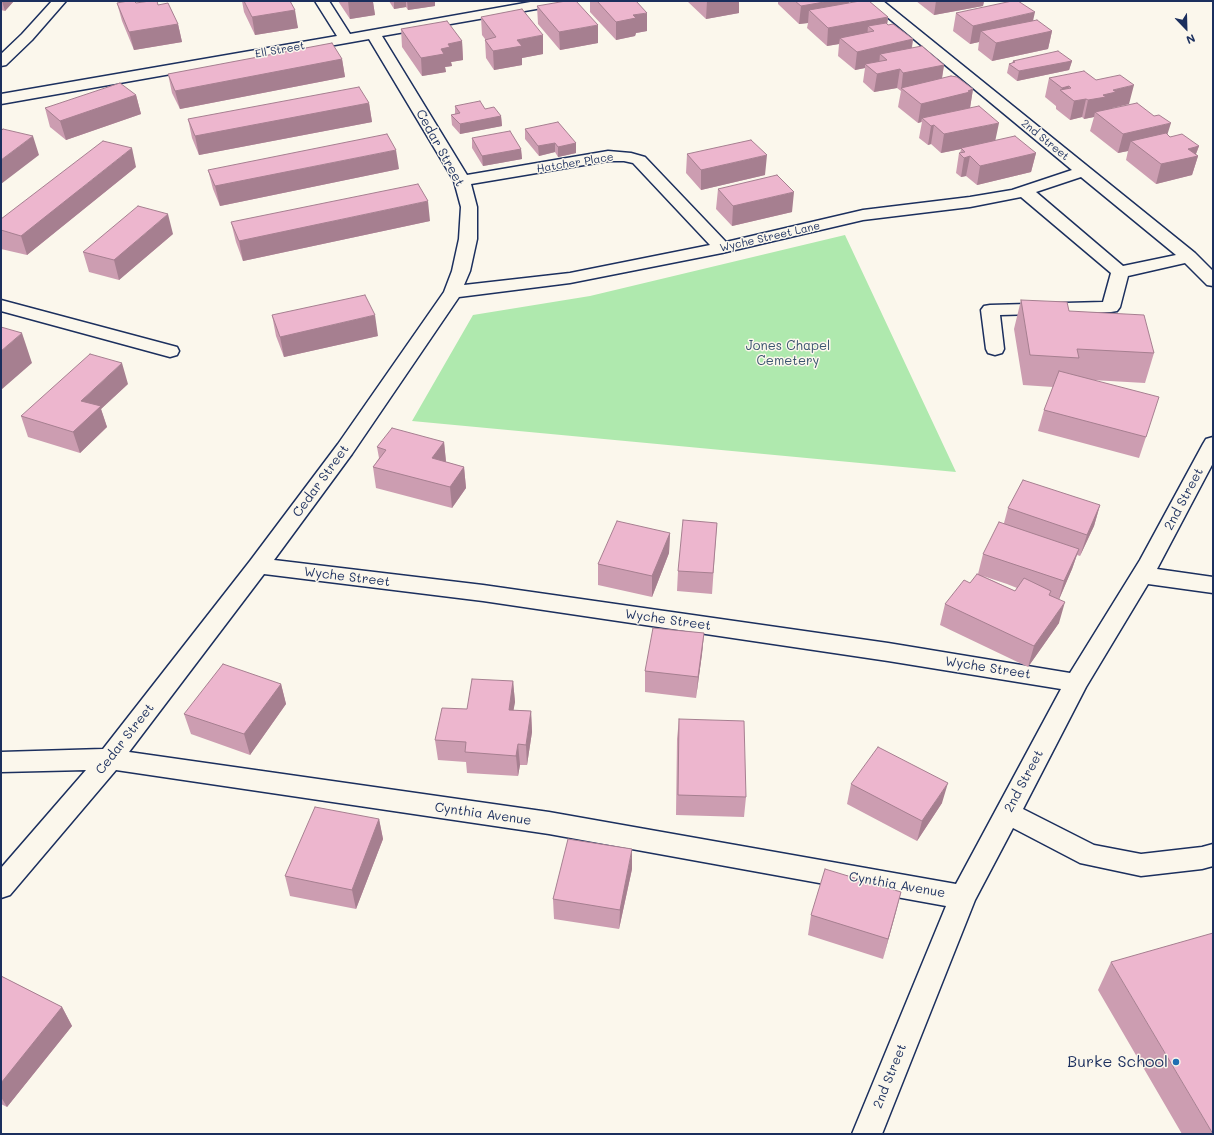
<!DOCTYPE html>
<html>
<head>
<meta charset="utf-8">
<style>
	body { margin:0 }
	#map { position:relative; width:1214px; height:1135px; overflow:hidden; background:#fbf7ec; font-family:Mali,sans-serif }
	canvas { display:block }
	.frame { position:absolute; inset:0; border:2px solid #1b2f5e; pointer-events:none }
	.north { position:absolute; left:1166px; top:8px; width:40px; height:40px; -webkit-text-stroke:3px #fbf7ec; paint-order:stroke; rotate:157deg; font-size:11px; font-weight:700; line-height:16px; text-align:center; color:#1b2f5e }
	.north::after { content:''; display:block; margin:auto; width:14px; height:18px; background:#1b2f5e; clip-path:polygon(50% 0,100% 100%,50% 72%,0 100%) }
</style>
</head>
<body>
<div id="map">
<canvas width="1214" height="1135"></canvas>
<div class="frame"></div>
<div class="north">N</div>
</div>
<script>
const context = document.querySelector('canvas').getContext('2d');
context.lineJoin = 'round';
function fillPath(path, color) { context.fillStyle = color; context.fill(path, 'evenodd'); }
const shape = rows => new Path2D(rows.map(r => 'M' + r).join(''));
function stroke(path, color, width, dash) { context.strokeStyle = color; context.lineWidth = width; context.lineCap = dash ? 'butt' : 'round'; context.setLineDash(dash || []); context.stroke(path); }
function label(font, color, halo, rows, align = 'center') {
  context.font = font + ' Mali,sans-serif'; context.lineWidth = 3; context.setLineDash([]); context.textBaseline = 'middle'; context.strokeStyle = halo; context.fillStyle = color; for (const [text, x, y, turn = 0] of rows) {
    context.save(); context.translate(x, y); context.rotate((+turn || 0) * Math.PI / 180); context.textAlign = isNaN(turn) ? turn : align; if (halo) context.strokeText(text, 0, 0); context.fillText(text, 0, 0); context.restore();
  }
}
fillPath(shape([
	[845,235,956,472,412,421,473,315,590,296]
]), '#afe9ae');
const minor = shape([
	[52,1,66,1,32,40,6,65,1,66,1,54,22,34,52,1],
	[315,1,329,1,350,34,536,1,566,1,564,4,559,5,382,36,467,175,608,151,631,153,645,157,726,242,863,210,970,197,1012,190,1072,170,868,1,883,1,1195,253,1213,271,1213,286,1207,285,1185,263,1128,276,1120,307,1117,311,1111,312,1000,315,1004,349,1002,353,995,355,988,353,986,349,981,310,984,306,990,305,1103,302,1111,273,1021,197,970,207,863,220,722,253,570,283,459,297,352,454,274,560,483,585,888,643,1070,673,1140,560,1203,444,1206,439,1213,437,1213,463,1157,569,1213,577,1213,593,1148,584,1086,687,1023,809,1094,845,1141,854,1202,847,1213,844,1213,866,1202,869,1141,876,1080,863,1013,828,975,900,882,1134,852,1134,946,906,549,834,116,770,10,895,1,898,1,868,86,770,1,772,1,752,103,749,250,561,338,444,444,292,452,271,459,239,461,207,454,181,369,39,1,104,1,94,337,36,315,1],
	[608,161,624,161,633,163,710,245,570,273,464,285,470,271,477,239,477,207,471,184,608,161],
	[1081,177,1176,255,1123,266,1036,192,1081,177],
	[264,574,483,601,888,661,1061,689,956,884,549,812,129,752,264,574],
	[1,300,177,347,179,351,177,355,170,357,1,311,1,300]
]);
stroke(minor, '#1b2f5e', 3);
fillPath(minor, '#fbf7ec');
fillPath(shape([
	[1,1,14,1,5,11,1,10],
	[242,1,290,1,298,28,255,35,244,12],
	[338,1,376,1,373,2,375,15,350,19],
	[389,1,437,1,435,1,435,6,408,10,406,7,394,9],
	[590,1,636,1,647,31,636,33,635,36,616,40,590,12],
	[687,1,739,1,739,13,706,19],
	[778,1,849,1,849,3,888,17,887,24,913,39,912,48,944,65,942,79,973,89,970,108,966,109,995,141,1036,153,1031,172,977,185,966,176,961,177,956,173,959,153,960,153,961,149,941,153,931,144,928,145,919,138,922,122,918,123,898,107,901,91,897,88,874,92,863,82,865,68,855,70,838,56,839,44,827,46,807,28,808,23,799,24,778,4],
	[916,1,984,1,983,6,934,15],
	[117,3,158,5,178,24,182,42,134,50,122,21],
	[537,6,598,43,560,50,538,24],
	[956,13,1033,21,1052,31,1048,49,992,61,978,50,979,42,970,44,953,31],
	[481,17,543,54,522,58,522,65,494,70,486,58,485,40,485,39,482,35],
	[401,29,462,41,463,60,451,62,452,66,445,67,446,72,422,76,402,47],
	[342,59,345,77,180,109,172,93,168,74],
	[1013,61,1072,61,1069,70,1017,81,1007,73,1009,64,1012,63],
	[1049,78,1129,104,1112,108,1112,109,1168,135,1170,137,1199,146,1196,154,1198,156,1192,175,1156,184,1126,160,1128,151,1118,153,1090,131,1094,117,1084,119,1082,117,1070,120,1056,109,1056,106,1045,97],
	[136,95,141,114,66,140,50,127,45,108],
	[369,103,372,122,199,155,192,138,188,119],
	[455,106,501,116,502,126,460,134,452,125,451,115,455,114],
	[525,129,576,143,576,153,558,157,555,152,539,156,525,139],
	[472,138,521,149,522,159,483,166,472,148],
	[687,154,765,175,701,190,686,173],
	[136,167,27,255,1,249,1,219],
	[399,169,220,206,213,189,208,170],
	[718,189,792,212,732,226,716,209],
	[430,221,243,261,236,242,231,222],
	[173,234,119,280,89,272,83,252],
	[1021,300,1069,311,1154,353,1145,383,1092,380,1146,437,1139,458,1038,431,1044,410,1053,387,1023,385,1014,329],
	[272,315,378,336,284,357,276,336],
	[128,384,101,409,107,427,80,453,28,437,21,416],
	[444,442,446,462,464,467,466,488,452,508,376,488,373,467,379,458,377,447],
	[1100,505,1094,526,1080,556,1077,555,1072,569,1059,599,1059,623,1028,667,940,625,945,604,970,583,978,574,983,554,1004,523,1008,508],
	[983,576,1007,584,1017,588,1015,591],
	[717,523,712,594,677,591,678,571],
	[670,533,669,553,652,597,598,585,598,564],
	[704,633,702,654,696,698,645,692,645,671],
	[513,681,515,702,513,710,531,711,532,732,527,765,520,765,518,776,467,773,466,762,438,760,435,740,467,709],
	[281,684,286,704,250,755,191,734,184,714],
	[679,719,746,797,744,817,676,815,677,739],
	[851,784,942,803,917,841,847,804],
	[379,819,383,839,356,909,290,896,285,876],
	[632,869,619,929,554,919,553,899],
	[901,892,883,959,808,935,811,915],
	[1111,962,1213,1134,1182,1134,1098,990],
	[1,976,62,1007,72,1026,7,1107,1,1104]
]), '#cc9db1');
fillPath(shape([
	[2,1,14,1,5,11],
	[348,1,376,1,373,2,375,15,350,19],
	[394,1,406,1,406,7,394,9],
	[407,1,437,1,435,1,435,6,408,10],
	[707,1,739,1,739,13,706,19],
	[830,1,849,1,848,13,809,10,808,23,799,24,801,6],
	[936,1,984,1,983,6,934,15],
	[295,10,298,28,255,35,252,17],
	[1035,12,1031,30,981,31,979,42,970,44,973,26],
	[647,13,647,31,636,33,635,36,616,40,616,22,633,15],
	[888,17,886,35,874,31,868,26,867,39,840,38,839,44,827,46,828,28],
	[178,24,182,42,134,50,129,32],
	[598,25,598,43,560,50,559,32],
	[1052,31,1048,49,992,61,996,43],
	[543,35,543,54,522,58,522,65,494,70,493,51,517,40],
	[913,39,910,58,887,60,880,54,879,65,865,64,865,68,855,70,857,52],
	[462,41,463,60,451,62,452,66,445,67,446,72,422,76,421,58,448,44],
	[342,59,345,77,180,109,175,91],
	[1072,61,1069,70,1017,81,1019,71],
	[944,65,941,83,901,88,901,91,903,73],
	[900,69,897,88,874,92,877,74],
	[1134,85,1129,104,1112,108,1112,111,1095,112,1094,117,1084,119,1088,100,1113,90],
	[1069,86,1067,96,1061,91,1062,88],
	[973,89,970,108,922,118,921,122,918,123,921,104],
	[136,95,141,114,66,140,60,121],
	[1086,99,1082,117,1070,120,1074,101],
	[369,103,372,122,199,155,195,136],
	[501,116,502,126,460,134,460,124],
	[999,123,995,142,961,148,961,149,941,153,944,134],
	[1171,123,1165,142,1131,141,1128,151,1118,153,1123,134],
	[934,125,931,144,928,145,931,126],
	[33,136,39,155,1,184,1,160],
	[555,143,555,152,539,156,538,146],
	[576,143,576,153,558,157,558,147],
	[1199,146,1195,156,1198,156,1192,175,1156,184,1161,164,1188,149],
	[132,148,136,167,27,255,21,236],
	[521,149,522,159,483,166,482,156],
	[396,150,399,169,220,206,215,186],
	[1036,153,1031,172,977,185,980,166],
	[767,155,765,175,701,190,701,170],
	[970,156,966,176,961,177,964,158],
	[794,192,792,212,732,226,733,206],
	[428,201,430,221,243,261,239,241],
	[168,214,173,234,119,280,114,260],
	[375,315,378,336,284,357,280,337],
	[22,333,32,363,1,390,1,351],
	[122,363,128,384,101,409,107,427,80,453,73,432,81,401],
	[444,442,446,462,432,458],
	[464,467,466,488,452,508,450,487],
	[1100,505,1094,526,1080,556,1087,535],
	[670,533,669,553,652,597,652,576],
	[1079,549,1072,569,1058,602,1064,581],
	[1065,602,1059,623,1028,667,1034,646],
	[704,633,702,654,696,698,698,677],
	[513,681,515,702,510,731,509,710],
	[281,684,286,704,250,755,244,734],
	[531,711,532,732,527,765,526,745],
	[518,744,520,765,518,776,516,756],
	[948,783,942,803,917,841,922,821],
	[379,819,383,839,356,909,352,890],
	[632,849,632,869,619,929,620,910],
	[901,892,896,912,883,959,888,939],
	[62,1007,72,1026,7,1107,1,1097,1,1083]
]), '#a67f90');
const building = shape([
	[128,1,134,1,136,3,150,1,157,1,158,5,168,3,178,24,129,32,117,3,128,1],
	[244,1,290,1,295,10,252,17,244,1],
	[566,1,576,1,598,25,559,32,537,6,566,1],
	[597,1,636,1,647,13,633,15,636,18,616,22,597,1],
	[795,1,830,1,801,6,795,1],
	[860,1,869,1,888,17,828,28,809,10,860,1],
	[1012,1,1018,1,1035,12,973,26,956,13,1012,1],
	[522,9,543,35,517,40,522,46,493,51,485,40,496,37,481,17,522,9],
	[1037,20,1052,31,996,43,981,31,1037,20],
	[447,21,462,41,448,44,450,47,441,49,444,54,421,58,401,29,447,21],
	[886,23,888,25,893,24,913,39,857,52,840,38,874,31,868,26,886,23],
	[332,43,342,59,175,91,168,74,332,43],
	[922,46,944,65,903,73,900,69,877,74,865,64,887,60,880,54,922,46],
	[1058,51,1072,61,1019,71,1009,64,1015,62,1013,61,1058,51],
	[1084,71,1096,80,1120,75,1134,85,1113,90,1116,92,1103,95,1106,97,1088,100,1086,99,1074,101,1060,90,1071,88,1069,86,1062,88,1049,78,1084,71],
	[951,76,957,77,973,89,968,91,970,92,921,104,901,88,951,76],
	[120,83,136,95,60,121,45,108,120,83],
	[359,87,369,103,195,136,188,119,359,87],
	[480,101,485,109,494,107,501,116,460,124,451,115,460,113,455,106,480,101],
	[1137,103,1154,116,1159,115,1171,123,1123,134,1095,112,1137,103],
	[979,106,999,123,944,134,934,125,931,126,922,118,979,106],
	[558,122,576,143,558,147,555,143,538,146,525,129,558,122],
	[3,129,33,136,1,160,1,131,3,129],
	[510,131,521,149,482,156,472,138,510,131],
	[1166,133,1170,137,1182,134,1199,146,1188,149,1198,156,1161,164,1131,141,1166,133],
	[387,134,396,150,215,186,208,170,387,134],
	[1015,136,1036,153,980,166,970,156,964,158,959,153,965,152,961,148,1015,136],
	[751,140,767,155,701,170,687,154,751,140],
	[103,141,132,148,21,236,1,230,1,219,103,141],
	[777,175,794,192,733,206,718,189,777,175],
	[418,184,428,201,239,241,231,222,418,184],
	[138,206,168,214,114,260,83,252,138,206],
	[365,295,375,315,280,337,272,315,365,295],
	[1021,300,1067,302,1069,311,1144,315,1154,353,1077,349,1079,358,1030,355,1021,300],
	[1,327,22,333,1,351,1,327],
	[90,354,122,363,81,401,101,406,73,432,21,416,90,354],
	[1059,371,1159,397,1146,437,1044,410,1059,371],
	[392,428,444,442,432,458,464,467,450,487,373,467,386,450,377,447,392,428],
	[1023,480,1100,505,1087,535,1008,508,1023,480],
	[683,520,717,523,713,573,678,571,683,520],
	[617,521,670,533,652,576,598,564,617,521],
	[999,522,1079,549,1064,581,983,554,999,522],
	[977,574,1015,591,1024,578,1051,591,1049,595,1065,602,1034,646,945,604,964,580,970,583,977,574],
	[653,628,704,633,698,677,645,671,653,628],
	[223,664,281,684,244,734,184,714,223,664],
	[472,679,513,681,509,710,531,711,526,745,518,744,516,756,465,752,466,742,435,740,442,708,467,709,472,679],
	[679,719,744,721,746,797,678,795,679,719],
	[878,747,948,783,922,821,851,784,878,747],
	[315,807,379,819,352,890,285,876,315,807],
	[568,839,632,849,620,910,553,899,568,839],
	[825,869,901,892,888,939,811,915,825,869],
	[1213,933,1213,1134,1111,962,1213,933],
	[1,976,62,1007,1,1083,1,976]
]);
fillPath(building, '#edb6ce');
stroke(building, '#a67f90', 1);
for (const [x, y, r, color] of [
	[1176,1062,4,"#1f6fb2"]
]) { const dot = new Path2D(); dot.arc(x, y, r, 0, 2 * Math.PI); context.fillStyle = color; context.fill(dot); stroke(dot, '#fbf7ec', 1.5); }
label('11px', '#1b2f5e', '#fbf7ec', [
	["Ell Street",280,50,-10],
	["2nd Street",1045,140,39],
	["Hatcher Place",575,163,-9],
	["Wyche Street Lane",770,237,-13]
]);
label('13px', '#1b2f5e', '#fbf7ec', [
	["Cedar Street",440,148,61],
	["Cedar Street",321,481,-54],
	["2nd Street",1184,499,-62],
	["Wyche Street",347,577,7],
	["Wyche Street",668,620,8],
	["Wyche Street",988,668,9],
	["Cedar Street",125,739,-52],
	["2nd Street",1024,781,-62],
	["Cynthia Avenue",483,814,8],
	["Cynthia Avenue",897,885,10],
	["2nd Street",890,1076,-68]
]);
label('13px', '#39546e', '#fbf7ec', [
	["Jones Chapel",788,346],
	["Cemetery",788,361]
]);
label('16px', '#1b2f5e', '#fbf7ec', [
	["Burke School",1168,1062]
], 'right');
</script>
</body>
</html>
